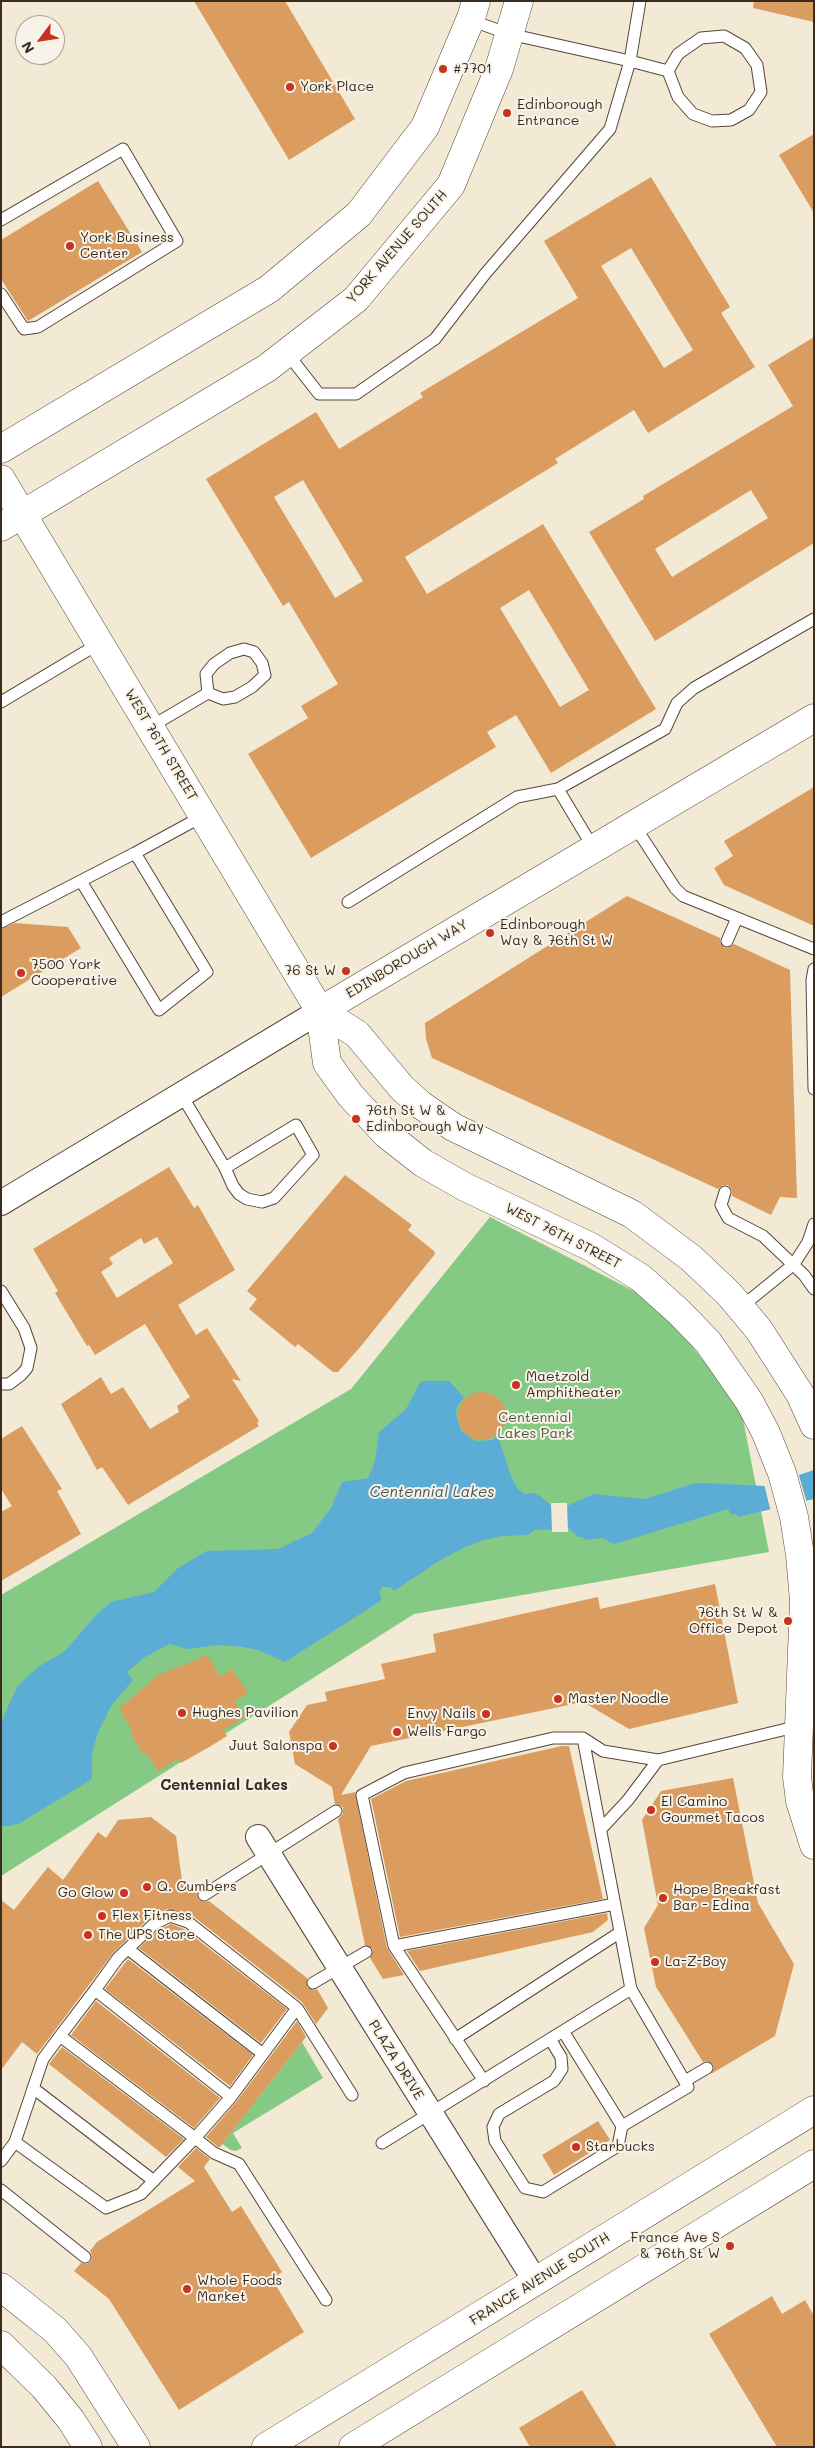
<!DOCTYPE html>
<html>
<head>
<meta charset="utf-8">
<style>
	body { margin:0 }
	#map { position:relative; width:815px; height:2448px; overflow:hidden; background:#f2ead4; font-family:Mali,sans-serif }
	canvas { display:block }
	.frame { position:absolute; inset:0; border:2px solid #3b2a1e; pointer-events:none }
	.north { position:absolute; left:15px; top:15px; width:50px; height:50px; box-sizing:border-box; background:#f7f3e8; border:1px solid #aca397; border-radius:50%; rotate:239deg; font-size:14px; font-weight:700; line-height:20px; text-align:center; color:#3b2a1e }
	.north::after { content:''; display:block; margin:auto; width:18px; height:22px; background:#c8321e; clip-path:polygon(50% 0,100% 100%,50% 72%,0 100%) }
</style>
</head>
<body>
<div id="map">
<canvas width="815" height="2448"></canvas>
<div class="frame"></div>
<div class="north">N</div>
</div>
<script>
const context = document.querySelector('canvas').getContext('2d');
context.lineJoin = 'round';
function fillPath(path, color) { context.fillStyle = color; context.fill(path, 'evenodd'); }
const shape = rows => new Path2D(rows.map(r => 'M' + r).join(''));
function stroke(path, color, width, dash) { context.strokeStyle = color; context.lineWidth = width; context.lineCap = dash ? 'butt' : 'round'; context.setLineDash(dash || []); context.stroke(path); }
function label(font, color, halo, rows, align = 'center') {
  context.font = font + ' Mali,sans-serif'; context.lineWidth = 4; context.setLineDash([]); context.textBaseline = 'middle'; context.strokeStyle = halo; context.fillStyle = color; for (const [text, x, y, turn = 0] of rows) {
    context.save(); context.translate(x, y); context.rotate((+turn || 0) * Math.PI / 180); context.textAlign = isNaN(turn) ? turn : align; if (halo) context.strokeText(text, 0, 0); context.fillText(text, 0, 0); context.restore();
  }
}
fillPath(shape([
	[490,1217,659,1304,741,1409,769,1552,414,1614,1,1876,1,1595,351,1389],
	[302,2042,323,2078,233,2133,242,2148,236,2151,231,2150,222,2144]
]), '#85ca84');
fillPath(shape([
	[421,1381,449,1381,455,1387,464,1398,457,1406,456,1415,461,1431,476,1441,492,1440,498,1436,511,1476,518,1489,525,1494,533,1493,540,1496,552,1506,567,1506,594,1494,645,1499,692,1484,703,1483,765,1486,814,1470,814,1499,738,1517,736,1513,731,1515,728,1509,615,1544,602,1538,585,1540,583,1537,578,1537,570,1529,534,1530,528,1535,502,1536,484,1540,465,1547,439,1561,394,1591,390,1587,382,1587,379,1592,382,1600,285,1662,258,1650,243,1647,217,1645,187,1649,170,1644,145,1657,127,1672,133,1680,111,1706,97,1735,92,1755,92,1779,20,1823,10,1826,1,1826,1,1722,17,1687,28,1676,41,1665,64,1652,96,1615,111,1602,154,1592,178,1568,207,1551,278,1549,312,1533,331,1508,342,1482,368,1478,375,1462,379,1432,406,1409]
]), '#5badd6');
fillPath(shape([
	[798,1472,807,1503,771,1512,764,1484],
	[551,1503,567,1503,568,1532,552,1532]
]), '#f2ead4');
fillPath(shape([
	[194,1,285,1,355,119,289,160],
	[754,1,814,1,814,22,753,8],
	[814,134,814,213,779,155],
	[651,177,730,307,721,313,755,367,648,433,634,410,555,459,558,463,405,557,427,594,543,524,656,709,551,773,516,715,487,732,496,747,311,858,248,754,308,718,301,706,338,684,289,602,283,606,206,479,316,412,339,449,423,397,420,393,578,298,544,241],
	[631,248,693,350,664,368,601,266],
	[303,480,363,581,335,598,274,497],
	[529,590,589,690,560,707,500,608],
	[98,181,142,252,28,321,1,279,1,240],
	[814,337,814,543,655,641,589,532,644,499,643,496,793,406,768,365],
	[751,490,768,518,672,577,655,549],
	[814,787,814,926,724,885,714,868,733,856,724,841],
	[627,896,720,938,720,942,724,948,728,948,734,944,790,970,797,1198,780,1197,771,1215,732,1196,732,1190,728,1185,723,1185,718,1189,432,1058,426,1039,425,1023],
	[15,923,68,927,81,948,1,997,1,929],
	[169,1167,194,1208,198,1205,235,1270,178,1305,196,1335,207,1328,241,1381,232,1379,259,1421,257,1423,259,1426,128,1505,102,1467,97,1470,61,1404,101,1377,111,1394,123,1387,150,1429,179,1412,177,1406,190,1397,145,1324,95,1355,89,1345,87,1346,55,1293,58,1291,33,1249],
	[157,1237,173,1263,117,1298,101,1272,113,1264,109,1258,141,1238,144,1244],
	[345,1175,412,1225,408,1230,434,1251,435,1254,361,1346,338,1372,333,1372,298,1344,295,1347,249,1309,257,1299,247,1291],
	'458 1416a24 24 0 1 1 48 0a24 24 0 1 1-48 0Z',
	[22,1426,62,1489,57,1491,81,1534,1,1581,1,1512,12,1506,1,1489,1,1439],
	[715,1584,738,1703,629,1729,583,1702,371,1746,341,1795,355,1792,387,1948,404,1975,383,1979,370,1958,373,1949,365,1945,338,1819,343,1814,343,1807,335,1804,332,1787,295,1764,289,1732,307,1705,327,1701,325,1692,385,1679,381,1664,436,1652,433,1634,598,1597,600,1609],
	[207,1655,220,1676,232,1669,248,1693,235,1701,245,1717,223,1730,227,1736,211,1746,181,1763,178,1759,158,1771,147,1754,144,1756,130,1733,133,1732,119,1709,158,1675],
	[562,1746,569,1746,603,1899,400,1937,371,1799,406,1781],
	[733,1778,758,1903,794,1964,775,2036,711,2074,714,2068,713,2064,707,2061,703,2062,656,1987,644,1928,658,1905,642,1820,661,1791],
	[151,1817,176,1836,182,1880,197,1891,198,1899,204,1902,209,1901,307,1978,307,1987,313,1990,317,1989,328,2008,316,2024,302,2002,193,1916,167,1909,149,1918,113,1953,37,2054,22,2042,1,2070,1,1900,14,1910,48,1867,63,1880,98,1832,106,1838,118,1820],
	[607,1913,608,1920,593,1932,420,1971,407,1951],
	[171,1924,184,1929,287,2009,261,2043,139,1948,158,1930],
	[128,1959,253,2055,230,2086,105,1989],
	[96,2001,220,2098,194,2128,71,2035],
	[297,2021,306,2037,220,2147,218,2147,206,2137,237,2101],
	[62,2047,184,2139,166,2157,49,2064],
	[598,2121,610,2140,554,2175,542,2155],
	[196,2148,210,2159,204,2167,232,2212,241,2206,282,2272,272,2279,304,2332,179,2410,109,2299,74,2271,81,2263,87,2264,91,2261,92,2255,90,2251,97,2242,195,2181,178,2167],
	[772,2296,782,2314,805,2300,814,2316,814,2447,777,2447,709,2334],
	[582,2390,617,2447,530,2447,519,2428]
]), '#da9d5f');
const service = shape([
	[640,1,630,61,668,71,678,97,693,114,712,121,731,120,749,110,761,92,757,65,745,48,724,36,701,38,678,54,668,71],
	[1,220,123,149,177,241,38,327,24,329,1,294],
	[287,353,319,394,356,394,435,339,485,274,610,129,630,61,509,34,470,20],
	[1,702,100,643],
	[150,727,208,693,223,699,235,697,252,687,265,675,262,663,254,652,244,649,230,653,214,664,206,674,208,693],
	[558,789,594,849],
	[634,825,675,888,683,896,814,949],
	[81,881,159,1010,207,972,135,853,203,816],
	[348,902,517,797,558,789,665,729,677,703,694,688,814,619],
	[1,922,135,853],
	[727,941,737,918],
	[814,969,812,980,814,1089],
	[181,1094,225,1168,233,1186,239,1194,247,1199,262,1202,274,1198,313,1155,296,1125,225,1168],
	[725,1192,721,1205,728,1218,763,1236,804,1275,814,1289],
	[1,1291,24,1328,31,1348,27,1368,21,1375,9,1384,1,1384],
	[740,1308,794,1264,808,1242,814,1224],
	[601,1829,628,1800,658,1760],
	[204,1895,336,1811],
	[394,1946,615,1904],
	[128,1949,263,2054],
	[313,1983,366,1952],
	[95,1990,231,2097],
	[297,2008,352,2095],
	[563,2031,622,2126,688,2087,631,1989],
	[455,2039,619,1933],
	[550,2039,561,2057,562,2069,554,2081,499,2114,493,2127,495,2141,525,2188,543,2192,618,2146,622,2126],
	[484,2081,394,1946,362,1795,404,1773,553,1738,583,1738],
	[685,2081,707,2068],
	[33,2088,154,2181],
	[15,2142,43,2059,60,2036,95,1990,118,1958,154,1924,170,1916,188,1922,297,2008,231,2097,195,2138,60,2036],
	[382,2143,631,1989,583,1738,603,1751,658,1760,799,1726,814,1719],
	[1,2161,15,2142,106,2208,141,2194,195,2138,214,2153,239,2164,326,2300],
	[1,2190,85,2257]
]);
const minor = shape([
	[1,1203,320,1011],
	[258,1837,536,2282]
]);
const tertiary = shape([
	[1,449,269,289,359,214,425,127,471,18,476,1],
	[1,479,320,1011,327,1063,350,1095,386,1134,423,1163,465,1187,591,1247,641,1278,679,1312,708,1342,749,1401,766,1433,782,1473,794,1517,800,1555,804,1601,797,1777,800,1801,814,1845],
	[1,527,267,368,356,299,451,185,499,69,519,1],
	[320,1011,357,1034,402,1088,421,1105,453,1127,632,1214,691,1258,729,1294,759,1330,800,1394,814,1425],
	[320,1011,814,718],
	[1,2287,55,2330,78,2356,136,2447],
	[1,2345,44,2387,71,2420,88,2447]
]);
const secondary = shape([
	[266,2447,814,2110],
	[353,2447,814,2164]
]);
stroke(service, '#564739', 13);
stroke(minor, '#564739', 26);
stroke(tertiary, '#564739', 29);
stroke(secondary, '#564739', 29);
stroke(service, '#fff', 11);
stroke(minor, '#fff', 24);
stroke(tertiary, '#fff', 28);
stroke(secondary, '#fff', 28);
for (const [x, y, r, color] of [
	[443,69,5,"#c8321e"],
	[290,87,5,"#c8321e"],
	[507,113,5,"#c8321e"],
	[70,246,5,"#c8321e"],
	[490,933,5,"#c8321e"],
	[346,971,5,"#c8321e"],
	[21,973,5,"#c8321e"],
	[356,1119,5,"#c8321e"],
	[516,1385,5,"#c8321e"],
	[788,1621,5,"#c8321e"],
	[558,1699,5,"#c8321e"],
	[182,1713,5,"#c8321e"],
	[486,1714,5,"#c8321e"],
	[397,1732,5,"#c8321e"],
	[333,1746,5,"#c8321e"],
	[651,1810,5,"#c8321e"],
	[147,1887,5,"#c8321e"],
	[124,1893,5,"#c8321e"],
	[663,1898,5,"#c8321e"],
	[102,1916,5,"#c8321e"],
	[88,1935,5,"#c8321e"],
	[655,1962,5,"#c8321e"],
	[576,2147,5,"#c8321e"],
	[730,2246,5,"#c8321e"],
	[187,2289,5,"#c8321e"]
]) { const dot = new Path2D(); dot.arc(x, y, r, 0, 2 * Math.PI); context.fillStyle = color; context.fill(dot); stroke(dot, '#f7f3e8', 2); }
label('14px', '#3b2a1e', '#f7f3e8', [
	["#7701",453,69],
	["York Place",300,87],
	["Edinborough",517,105],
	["Entrance",517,121],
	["York Business",80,238],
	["Center",80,254],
	["Edinborough",500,925],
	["Way & 76th St W",500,941],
	["7500 York",31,965],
	["Cooperative",31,981],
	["76 St W",336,971,"right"],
	["76th St W &",366,1111],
	["Edinborough Way",366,1127],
	["Maetzold",526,1377],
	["Amphitheater",526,1393],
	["76th St W &",778,1613,"right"],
	["Office Depot",778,1629,"right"],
	["Master Noodle",568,1699],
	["Hughes Pavilion",192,1713],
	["Envy Nails",476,1714,"right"],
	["Wells Fargo",407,1732],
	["Juut Salonspa",323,1746,"right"],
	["El Camino",661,1802],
	["Gourmet Tacos",661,1818],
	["Q. Cumbers",157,1887],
	["Hope Breakfast",673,1890],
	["Bar - Edina",673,1906],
	["Go Glow",114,1893,"right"],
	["Flex Fitness",112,1916],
	["The UPS Store",98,1935],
	["La-Z-Boy",665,1962],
	["Starbucks",586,2147],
	["France Ave S",720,2238,"right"],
	["& 76th St W",720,2254,"right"],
	["Whole Foods",197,2281],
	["Market",197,2297]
], 'left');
label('14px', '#3b2a1e', '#f7f3e8', [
	["YORK AVENUE SOUTH",397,247,-49],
	["WEST 76TH STREET",161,745,59],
	["EDINBOROUGH WAY",407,959,-31],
	["WEST 76TH STREET",563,1236,27],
	["PLAZA DRIVE",396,2060,58],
	["FRANCE AVENUE SOUTH",540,2279,-32]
]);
label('14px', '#515a3d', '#f7f3e8', [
	["Centennial",535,1418],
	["Lakes Park",535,1434]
]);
label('italic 15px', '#46585e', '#f7f3e8', [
	["Centennial Lakes",432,1492]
]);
label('bold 15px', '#3b2a1e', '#f7f3e8', [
	["Centennial Lakes",224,1785]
]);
</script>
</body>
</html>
